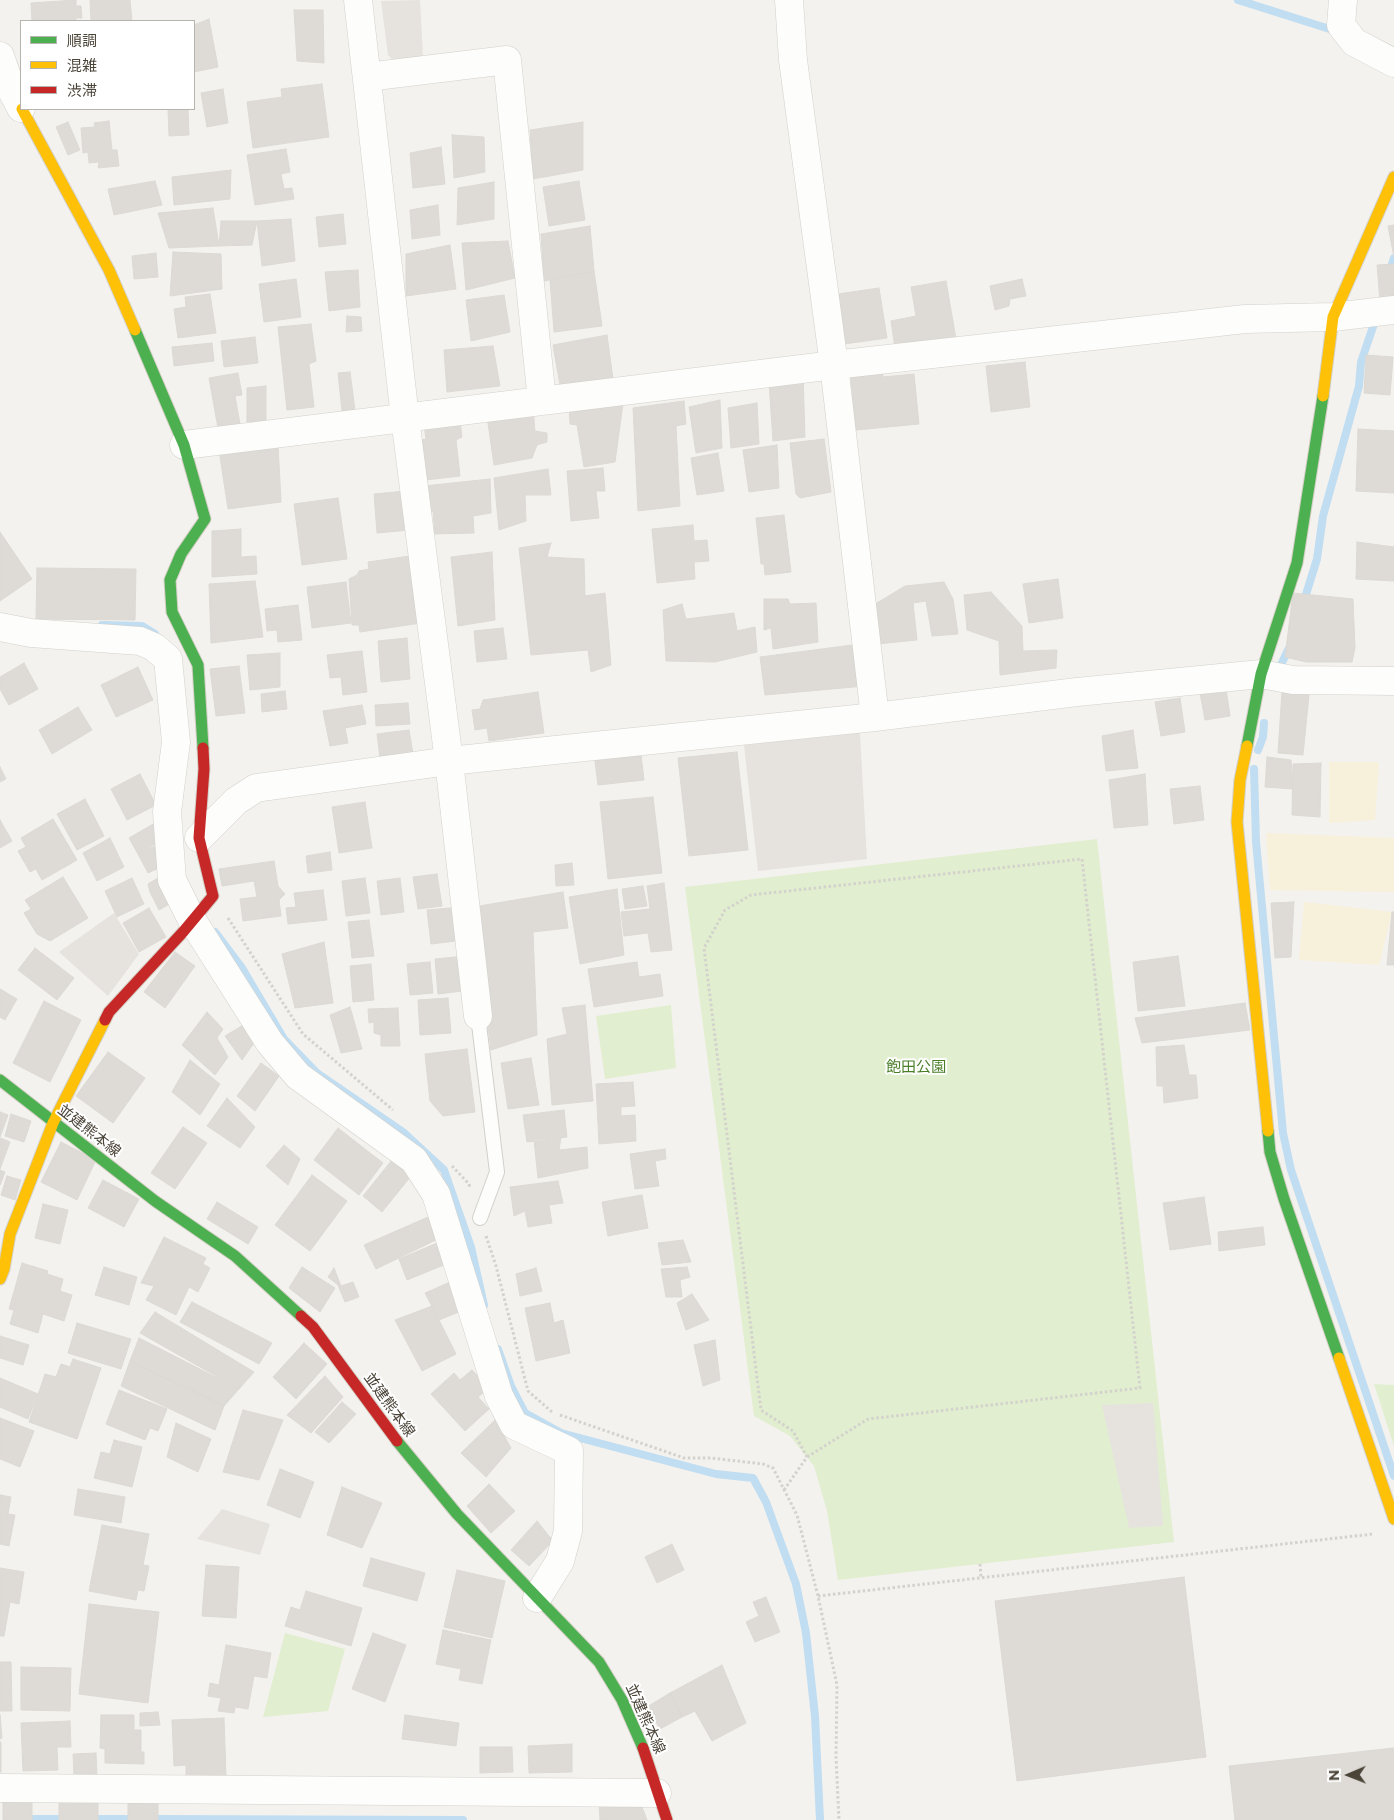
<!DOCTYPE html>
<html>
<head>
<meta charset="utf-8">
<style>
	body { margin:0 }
	#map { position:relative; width:1394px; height:1820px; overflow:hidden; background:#f4f2ee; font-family:Montserrat,"Noto Sans JP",sans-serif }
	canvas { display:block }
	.legend { position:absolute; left:20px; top:20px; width:175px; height:90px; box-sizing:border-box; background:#fff; border:1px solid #b7b4b0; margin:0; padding:6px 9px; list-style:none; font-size:15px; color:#4b4439 }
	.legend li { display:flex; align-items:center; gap:10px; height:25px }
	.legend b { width:25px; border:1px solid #b7b4b0 }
	.north { position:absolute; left:1324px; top:1750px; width:50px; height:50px; -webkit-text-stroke:4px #fff; paint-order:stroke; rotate:269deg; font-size:14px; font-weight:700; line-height:20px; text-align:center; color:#4b4439 }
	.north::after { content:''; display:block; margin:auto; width:18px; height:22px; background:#4b4439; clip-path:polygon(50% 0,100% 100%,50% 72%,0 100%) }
</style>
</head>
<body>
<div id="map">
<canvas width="1394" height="1820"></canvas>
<ul class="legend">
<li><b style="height:6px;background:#4caf50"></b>順調</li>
<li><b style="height:6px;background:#ffc107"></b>混雑</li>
<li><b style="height:6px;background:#c62828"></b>渋滞</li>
</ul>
<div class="north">N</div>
</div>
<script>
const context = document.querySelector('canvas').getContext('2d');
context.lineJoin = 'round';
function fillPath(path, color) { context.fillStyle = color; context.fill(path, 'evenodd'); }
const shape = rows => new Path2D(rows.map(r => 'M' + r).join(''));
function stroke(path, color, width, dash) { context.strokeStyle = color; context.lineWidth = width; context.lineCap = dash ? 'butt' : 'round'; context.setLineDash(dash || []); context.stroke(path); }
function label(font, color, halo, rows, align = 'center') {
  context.font = font + ' Montserrat,"Noto Sans JP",sans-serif'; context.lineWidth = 4; context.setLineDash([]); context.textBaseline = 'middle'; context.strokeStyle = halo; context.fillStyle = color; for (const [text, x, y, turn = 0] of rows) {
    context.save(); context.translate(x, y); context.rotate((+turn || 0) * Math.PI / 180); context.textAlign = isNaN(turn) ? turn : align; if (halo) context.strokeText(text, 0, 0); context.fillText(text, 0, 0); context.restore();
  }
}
fillPath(shape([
	[1097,839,1174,1542,838,1580,827,1511,814,1466,790,1436,754,1416,685,887],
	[671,1005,676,1068,605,1079,596,1016],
	[1374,1384,1394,1385,1394,1446],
	[285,1633,345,1649,328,1711,263,1717]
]), '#e1eecf');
fillPath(shape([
	[1329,762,1379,762,1375,820,1329,823],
	[1266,833,1394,838,1394,892,1270,890],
	[1304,902,1392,912,1379,965,1299,960]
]), '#f7f0da');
fillPath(shape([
	[420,0,423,57,394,61,388,55,381,1],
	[860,733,867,859,758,871,744,745],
	[114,913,139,954,108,996,59,952],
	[1153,1403,1163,1526,1129,1528,1102,1405],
	[222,1509,270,1524,260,1555,197,1539]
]), '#e6e3df');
stroke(shape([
	[1238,0,1339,32],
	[1389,273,1394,258],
	[1303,604,1317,559,1323,516,1359,386,1361,362,1376,318],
	[102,625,142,626,155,634],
	[1278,671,1289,648],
	[1258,750,1263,737,1264,723],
	[1254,769,1256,842,1283,1133,1291,1170,1394,1476],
	[215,932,242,968,284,1039,317,1073,403,1132,444,1170,471,1247,484,1305],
	[498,1349,511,1386,525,1413,561,1433,716,1474,753,1478,766,1502,796,1584,806,1633,815,1716,820,1820],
	[23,1819,69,1819],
	[88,1819,136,1819],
	[148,1819,463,1820]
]), '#c0ddf1', 8);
const building = shape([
	[76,0,76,6,81,6,82,18,76,18,76,21,32,21,31,3,76,0],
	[90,0,130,0,132,21,91,21,90,0],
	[294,10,323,10,324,63,297,61,294,10],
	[209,19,218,67,194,72,194,25,209,19],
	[322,84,329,137,253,148,247,102,282,97,281,89,322,84],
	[223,89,228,123,207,127,201,93,223,89],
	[168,109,188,109,189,135,169,136,168,109],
	[109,121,112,150,117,150,119,166,98,168,99,162,89,163,88,152,83,153,81,128,95,127,94,123,109,121],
	[68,122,80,150,68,155,56,127,68,122],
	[583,122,583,170,533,179,530,130,583,122],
	[452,135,484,137,485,172,454,178,452,135],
	[441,147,445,184,413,188,410,153,441,147],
	[286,149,290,172,281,174,284,189,292,188,294,199,255,205,247,155,286,149],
	[231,170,230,199,174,205,172,177,231,170],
	[155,181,162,205,114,215,108,189,155,181],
	[579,181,585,220,549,226,543,187,579,181],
	[494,182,494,219,457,225,458,188,494,182],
	[438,205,440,235,412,239,410,210,438,205],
	[213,208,219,246,169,248,158,213,213,208],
	[343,214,346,244,319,247,316,217,343,214],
	[291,219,295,261,262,266,257,221,291,219],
	[221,221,257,221,252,245,219,246,221,221],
	[1394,225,1394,257,1388,226,1394,225],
	[590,226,594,271,544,281,541,234,590,226],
	[508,241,515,278,466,290,462,243,508,241],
	[450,245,456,289,406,296,406,254,450,245],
	[173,252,221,254,222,289,170,296,173,252],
	[156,253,158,277,134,279,132,256,156,253],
	[1394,264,1394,300,1380,301,1377,265,1394,264],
	[358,270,360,307,329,311,325,272,358,270],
	[594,271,602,326,554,332,550,280,594,271],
	[296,279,301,317,264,322,259,284,296,279],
	[1022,279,1026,296,1010,299,1009,306,995,310,990,286,1022,279],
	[946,281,957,345,896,355,891,321,916,316,911,287,946,281],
	[879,288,887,338,844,344,838,294,879,288],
	[210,294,216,333,178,338,174,309,186,307,185,297,210,294],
	[504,295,510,332,471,341,466,300,504,295],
	[347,316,361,317,362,331,346,332,347,316],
	[311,324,316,361,309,364,314,407,287,410,278,327,311,324],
	[607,335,613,379,560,385,553,345,607,335],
	[255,337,258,363,224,367,221,341,255,337],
	[212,343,214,361,174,366,172,347,212,343],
	[493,346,500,386,447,392,444,350,493,346],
	[1366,355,1393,357,1390,395,1364,393,1366,355],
	[1025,362,1030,407,991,412,986,366,1025,362],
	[882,367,883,377,914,374,919,424,856,430,850,370,882,367],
	[350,372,355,410,342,411,338,373,350,372],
	[238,373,242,395,235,396,240,424,218,428,209,378,238,373],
	[803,376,805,437,773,441,769,383,803,376],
	[266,386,266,420,247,422,247,388,266,386],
	[624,396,615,462,584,467,577,425,570,424,569,402,624,396],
	[720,400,722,448,696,453,689,407,720,400],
	[684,401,686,424,676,426,680,506,638,511,633,408,684,401],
	[757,403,759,444,731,448,728,408,757,403],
	[533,409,535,431,547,433,547,442,537,445,532,458,494,465,487,416,533,409],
	[460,421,462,437,456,440,460,476,426,480,421,440,426,439,424,425,460,421],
	[1358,429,1394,431,1394,493,1356,491,1358,429],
	[824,439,831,492,800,498,796,494,790,443,824,439],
	[278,444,281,502,228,509,219,450,278,444],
	[777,445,779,488,749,492,743,450,777,445],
	[718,453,724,491,697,495,691,458,718,453],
	[603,468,605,491,596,491,599,518,571,521,567,471,603,468],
	[548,469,551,495,525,495,526,521,499,530,494,478,548,469],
	[490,479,491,513,473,516,474,533,435,534,433,511,426,511,424,486,490,479],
	[406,491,410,530,377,533,374,494,406,491],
	[338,498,347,559,302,565,294,504,338,498],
	[784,515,791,572,765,575,764,564,761,564,756,518,784,515],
	[693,525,694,541,707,540,709,561,694,562,695,579,657,583,652,529,693,525],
	[241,529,241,557,256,556,257,574,212,577,212,531,241,529],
	[0,532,32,579,0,601,0,532],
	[1357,542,1394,547,1394,581,1356,579,1357,542],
	[551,543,547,557,584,559,585,596,605,593,611,665,591,672,588,650,531,655,519,548,551,543],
	[492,552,495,620,458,626,451,557,492,552],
	[417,555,428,622,360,632,359,625,352,625,349,579,357,575,359,571,369,569,368,562,417,555],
	[37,568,136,569,135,620,36,619,37,568],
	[1058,579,1063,618,1029,623,1023,584,1058,579],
	[255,581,263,637,211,643,209,584,255,581],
	[346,582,351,623,312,628,307,587,346,582],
	[944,582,953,599,958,634,932,636,926,601,913,603,917,640,877,644,872,606,905,586,944,582],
	[991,592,1022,626,1023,651,1057,650,1056,668,1000,675,999,641,967,630,964,595,991,592],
	[1293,593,1353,599,1355,648,1352,662,1306,662,1285,657,1293,593],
	[764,599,788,599,790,604,816,603,818,642,773,649,771,628,764,630,764,599],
	[682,604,686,619,734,613,737,631,755,627,757,652,715,662,666,661,663,610,682,604],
	[298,605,302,640,278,642,277,630,267,631,265,609,298,605],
	[503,628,507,659,477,662,474,631,503,628],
	[407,638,410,679,381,682,378,641,407,638],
	[860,644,865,686,765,695,760,657,860,644],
	[362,651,367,692,343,695,341,677,330,678,327,655,362,651],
	[280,653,280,687,250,690,247,655,280,653],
	[24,663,38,689,9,705,0,689,0,677,24,663],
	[239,666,245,713,216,716,210,669,239,666],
	[138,667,153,700,116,717,101,685,138,667],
	[1226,689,1230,716,1205,720,1200,693,1226,689],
	[285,691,287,709,262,712,261,694,285,691],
	[1282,691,1309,695,1303,755,1278,753,1282,691],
	[538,692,544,733,489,741,487,728,475,730,472,710,480,709,483,700,538,692],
	[1180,698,1185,732,1161,736,1155,702,1180,698],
	[408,703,410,724,376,726,375,705,408,703],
	[362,705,366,724,345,728,348,743,330,746,323,711,362,705],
	[78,707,92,730,52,754,39,730,78,707],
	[409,730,413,754,380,758,377,734,409,730],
	[1133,730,1138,768,1106,771,1102,736,1133,730],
	[737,752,748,850,689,856,678,758,737,752],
	[641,755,644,780,598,785,595,761,641,755],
	[1267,757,1291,760,1293,789,1265,787,1267,757],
	[1321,763,1320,817,1292,815,1293,764,1321,763],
	[0,767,6,779,0,782,0,767],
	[140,774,156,805,127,820,111,789,140,774],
	[1145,774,1148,825,1114,828,1109,780,1145,774],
	[1200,786,1204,820,1174,824,1170,789,1200,786],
	[653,797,662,873,608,879,600,802,653,797],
	[85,799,104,836,77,850,57,814,85,799],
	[365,802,372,848,339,853,332,807,365,802],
	[53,819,77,860,42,880,36,869,30,872,18,851,26,847,21,838,53,819],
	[0,820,12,841,0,848,0,820],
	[155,823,164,839,138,854,129,838,155,823],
	[110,838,124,867,97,881,83,853,110,838],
	[155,846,165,865,148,873,138,854,155,846],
	[330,852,332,870,308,873,306,856,330,852],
	[274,861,278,886,285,894,279,900,281,916,243,921,240,899,257,897,254,881,222,886,219,869,274,861],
	[572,863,574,885,556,886,555,865,572,863],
	[166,873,180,898,159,910,150,892,148,884,166,873],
	[437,874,442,906,418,909,413,877,437,874],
	[63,877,88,918,50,941,37,934,24,913,31,909,25,900,63,877],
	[132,878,144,904,117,917,105,891,132,878],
	[365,878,370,913,346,916,342,881,365,878],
	[400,878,404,912,381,915,377,881,400,878],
	[664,883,672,950,651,952,648,933,624,936,621,912,650,909,647,886,664,883],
	[643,886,647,906,625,909,622,889,643,886],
	[617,889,624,955,580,964,569,897,617,889],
	[323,890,327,920,288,924,286,908,296,907,294,893,323,890],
	[563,892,568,928,533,932,537,1035,491,1050,473,907,563,892],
	[1294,902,1291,957,1275,958,1271,903,1294,902],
	[461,907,464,940,431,944,427,910,461,907],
	[149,908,166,937,139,952,123,923,149,908],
	[1392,912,1394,912,1394,965,1387,965,1392,912],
	[369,920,374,956,352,958,348,922,369,920],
	[324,942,333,1003,295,1008,282,954,324,942],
	[35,948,74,978,57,1000,18,970,35,948],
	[175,952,195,966,165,1008,144,992,175,952],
	[466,956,470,990,438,994,435,959,466,956],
	[1178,956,1185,1006,1138,1011,1133,962,1178,956],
	[430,962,433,993,410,995,407,964,430,962],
	[637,962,639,977,660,974,663,996,594,1007,588,969,637,962],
	[371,964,374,1000,353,1002,350,966,371,964],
	[0,989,17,999,5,1020,0,1017,0,989],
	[448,998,451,1033,420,1035,418,1000,448,998],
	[44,1001,81,1020,50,1082,13,1063,44,1001],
	[1245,1003,1250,1030,1142,1043,1135,1018,1245,1003],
	[585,1005,593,1101,552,1105,547,1039,567,1034,562,1008,585,1005],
	[350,1007,362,1049,341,1053,330,1015,350,1007],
	[398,1008,400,1046,381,1046,381,1035,374,1033,374,1022,369,1023,368,1009,398,1008],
	[207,1012,223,1029,217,1038,228,1057,215,1075,182,1045,207,1012],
	[245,1024,256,1040,242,1060,225,1036,245,1024],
	[1184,1045,1189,1075,1196,1075,1198,1098,1164,1103,1163,1086,1157,1086,1156,1047,1184,1045],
	[467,1049,475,1112,443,1116,430,1101,425,1054,467,1049],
	[108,1052,145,1078,113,1123,76,1096,108,1052],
	[531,1058,539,1105,508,1109,501,1063,531,1058],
	[190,1060,220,1084,200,1115,172,1092,190,1060],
	[261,1063,279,1076,255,1111,237,1096,261,1063],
	[633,1082,635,1106,621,1107,621,1116,635,1115,636,1141,599,1144,596,1084,633,1082],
	[227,1098,255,1127,240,1148,207,1126,227,1098],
	[564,1110,567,1137,527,1142,523,1115,564,1110],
	[0,1112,8,1115,0,1137,0,1112],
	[11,1114,31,1121,24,1142,5,1136,11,1114],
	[183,1127,207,1143,175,1189,151,1173,183,1127],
	[338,1128,383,1163,359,1195,314,1160,338,1128],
	[561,1137,559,1150,587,1147,588,1168,538,1178,534,1140,561,1137],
	[0,1138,10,1142,0,1169,0,1138],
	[61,1142,96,1160,77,1200,41,1182,61,1142],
	[284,1145,300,1159,288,1185,266,1166,284,1145],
	[665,1149,666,1159,655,1161,659,1186,635,1189,630,1154,665,1149],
	[396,1155,415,1171,382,1212,363,1196,396,1155],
	[0,1170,5,1172,0,1185,0,1170],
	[312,1175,347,1201,310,1251,275,1225,312,1175],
	[7,1176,21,1180,15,1200,1,1195,7,1176],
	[103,1180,139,1199,124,1227,88,1208,103,1180],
	[558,1181,563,1203,549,1205,552,1223,528,1227,525,1211,514,1216,510,1187,558,1181],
	[642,1195,648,1228,608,1236,602,1202,642,1195],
	[1204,1197,1211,1244,1170,1250,1163,1203,1204,1197],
	[217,1202,258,1227,248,1244,207,1219,217,1202],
	[43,1204,68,1210,60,1244,35,1238,43,1204],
	[435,1214,442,1237,376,1269,364,1245,435,1214],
	[1263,1227,1265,1245,1219,1251,1218,1232,1263,1227],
	[164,1237,206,1258,203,1264,210,1268,198,1292,189,1287,176,1315,146,1300,154,1286,141,1283,164,1237],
	[683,1240,691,1262,662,1265,658,1243,683,1240],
	[442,1241,451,1262,407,1280,399,1259,442,1241],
	[22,1263,48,1271,47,1274,63,1279,60,1291,72,1295,64,1321,43,1314,38,1333,10,1324,14,1310,9,1309,22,1263],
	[104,1267,137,1277,129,1305,95,1295,104,1267],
	[302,1267,335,1288,320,1312,289,1288,302,1267],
	[687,1267,690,1277,680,1280,682,1297,666,1297,661,1269,687,1267],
	[334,1268,341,1286,353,1282,359,1297,345,1302,338,1285,328,1277,334,1268],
	[536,1268,542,1291,520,1296,516,1274,536,1268],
	[457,1279,466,1309,439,1320,425,1293,457,1279],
	[692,1294,709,1320,686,1330,677,1303,692,1294],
	[192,1302,272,1343,259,1364,180,1322,192,1302],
	[550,1303,554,1323,563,1320,570,1353,536,1361,525,1308,550,1303],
	[432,1306,456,1354,422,1371,395,1320,432,1306],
	[155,1312,254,1372,239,1389,140,1333,155,1312],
	[77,1323,131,1339,121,1369,68,1353,77,1323],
	[0,1336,29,1345,23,1365,0,1358,0,1336],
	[139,1338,239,1389,224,1406,130,1361,139,1338],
	[715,1340,720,1380,703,1386,694,1345,715,1340],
	[304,1343,327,1364,296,1399,273,1377,304,1343],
	[73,1359,101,1368,77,1439,29,1422,45,1374,56,1377,61,1364,70,1367,73,1359],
	[130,1361,224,1406,215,1430,121,1386,130,1361],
	[472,1370,489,1388,478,1397,489,1409,465,1431,431,1394,454,1373,460,1380,472,1370],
	[325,1376,343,1397,311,1433,287,1415,325,1376],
	[0,1378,38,1394,28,1419,0,1407,0,1378],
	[119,1390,167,1409,158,1431,150,1428,145,1440,106,1424,119,1390],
	[342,1402,356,1414,329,1443,315,1432,342,1402],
	[243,1410,283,1420,259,1480,223,1472,243,1410],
	[0,1418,34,1431,20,1467,0,1459,0,1418],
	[495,1420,511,1448,486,1477,461,1453,495,1420],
	[176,1423,211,1439,198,1472,167,1457,176,1423],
	[114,1440,142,1447,132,1487,94,1478,101,1452,110,1454,114,1440],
	[280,1469,314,1482,300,1518,267,1505,280,1469],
	[489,1484,515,1511,491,1533,467,1506,489,1484],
	[342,1487,382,1503,362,1548,327,1535,342,1487],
	[78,1489,125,1497,121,1523,74,1515,78,1489],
	[0,1495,11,1497,8,1514,15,1515,9,1546,0,1544,0,1495],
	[537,1521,553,1541,529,1566,511,1550,537,1521],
	[102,1525,149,1534,143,1565,149,1566,144,1591,138,1590,136,1600,89,1591,102,1525],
	[672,1544,684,1570,657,1583,645,1557,672,1544],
	[371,1558,425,1573,417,1601,363,1586,371,1558],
	[206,1565,239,1567,236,1618,202,1616,206,1565],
	[0,1568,24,1572,19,1604,10,1602,4,1636,0,1636,0,1568],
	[457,1570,505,1581,492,1638,444,1627,457,1570],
	[1184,1577,1206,1757,1017,1781,995,1601,1184,1577],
	[306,1591,362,1608,351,1646,285,1626,291,1607,300,1610,306,1591],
	[766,1597,780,1632,755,1642,746,1622,759,1616,753,1602,766,1597],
	[89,1604,159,1612,148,1703,79,1694,89,1604],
	[443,1630,491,1640,482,1684,459,1680,461,1669,436,1664,443,1630],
	[373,1633,406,1645,385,1702,352,1689,373,1633],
	[226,1645,271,1653,267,1678,254,1676,248,1709,235,1707,234,1713,218,1711,221,1698,208,1696,210,1683,219,1685,226,1645],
	[0,1662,11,1662,12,1711,0,1711,0,1662],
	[722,1665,746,1723,712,1741,695,1711,682,1717,670,1693,722,1665],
	[21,1667,71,1668,70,1711,21,1710,21,1667],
	[670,1693,682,1717,660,1729,647,1707,670,1693],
	[158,1712,160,1725,140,1726,140,1713,158,1712],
	[0,1715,2,1738,0,1739,0,1715],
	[101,1715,134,1715,134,1730,141,1730,141,1752,144,1752,144,1764,105,1763,105,1749,100,1748,101,1715],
	[405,1715,459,1723,456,1746,402,1739,405,1715],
	[224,1718,226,1776,186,1777,186,1765,174,1766,172,1720,224,1718],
	[70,1721,71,1747,57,1747,58,1770,23,1771,21,1723,70,1721],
	[0,1742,1,1742,1,1772,0,1772,0,1742],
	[572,1744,572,1772,529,1773,528,1746,572,1744],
	[480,1747,512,1747,513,1772,480,1773,480,1747],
	[1394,1748,1394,1820,1235,1820,1229,1766,1394,1748],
	[96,1753,97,1776,74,1776,73,1754,96,1753],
	[128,1797,158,1797,158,1820,128,1820,128,1797],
	[3,1798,32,1798,32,1820,3,1820,3,1798],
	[59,1802,98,1802,98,1820,59,1820,59,1802],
	[599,1802,640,1802,647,1820,600,1820,599,1802]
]);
fillPath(building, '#dedbd6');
stroke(building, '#dcd9d4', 1);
const lane = shape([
	[478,1016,497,1172,480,1218]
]);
const street = shape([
	[358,0,405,418,449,761,478,1016],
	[789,0,793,60,834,365,875,717],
	[1343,0,1341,25,1354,42,1394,63],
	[0,56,12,91,21,108],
	[367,77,507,60,542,401],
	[184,445,834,365,1245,319,1333,317,1394,310],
	[0,627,31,633,140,641,154,647,168,659,176,742,167,812,172,880,192,920,270,1043,298,1076,414,1160,436,1194,499,1396,514,1425,569,1451,568,1531,560,1561,537,1598],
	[199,838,236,801,256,788,449,761,875,717,1077,692,1261,674,1293,680,1394,681],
	[0,1788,657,1793]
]);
const fast = shape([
	[135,330,184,445,205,519,181,554,170,580,172,612,198,665,203,748],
	[1247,746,1261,674,1297,563,1323,396],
	[0,1080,155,1201,235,1256,301,1316],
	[1268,1131,1270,1152,1284,1199,1339,1358],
	[397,1441,457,1514,599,1662,622,1700,643,1748]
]);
const slow = shape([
	[22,109,109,270,135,330],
	[1323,396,1333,317,1394,177],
	[1247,746,1240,780,1237,822,1268,1131],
	[0,1279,4,1269,10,1234,53,1123,105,1020],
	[1339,1358,1394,1519]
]);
const jam = shape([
	[105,1020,109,1012,183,932,213,896,199,838,204,769,203,748],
	[301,1316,313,1327,397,1441],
	[643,1748,667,1820]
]);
stroke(lane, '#d2d0cb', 16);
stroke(street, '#d2d0cb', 29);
stroke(fast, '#d3cfc5', 13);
stroke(slow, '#d3cfc5', 13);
stroke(jam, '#d3cfc5', 13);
stroke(shape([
	[228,918,303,1034,393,1110],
	[452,1166,469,1184,470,1188],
	[486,1236,496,1266,528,1391,552,1412],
	[560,1415,684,1458,711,1458,763,1464,773,1468,797,1515,818,1596,837,1685,836,1757,839,1820],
	[784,1490,807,1457,793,1431,761,1410,704,948,725,910,751,895,1082,859,1140,1388,868,1419,807,1457],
	[980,1564,981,1577],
	[818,1596,1373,1534]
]), '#d3d2cc', 3, [2.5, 2.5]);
stroke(lane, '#fdfdfc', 14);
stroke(street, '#fdfdfc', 28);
stroke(fast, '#4caf50', 11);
stroke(slow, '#ffc107', 11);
stroke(jam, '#c62828', 11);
label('15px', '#4a7f2a', '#fff', [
	["飽田公園",916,1068]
]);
label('15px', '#4b4439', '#fff', [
	["並建熊本線",89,1131,38],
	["並建熊本線",389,1405,54],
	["並建熊本線",645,1719,66]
]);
</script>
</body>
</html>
